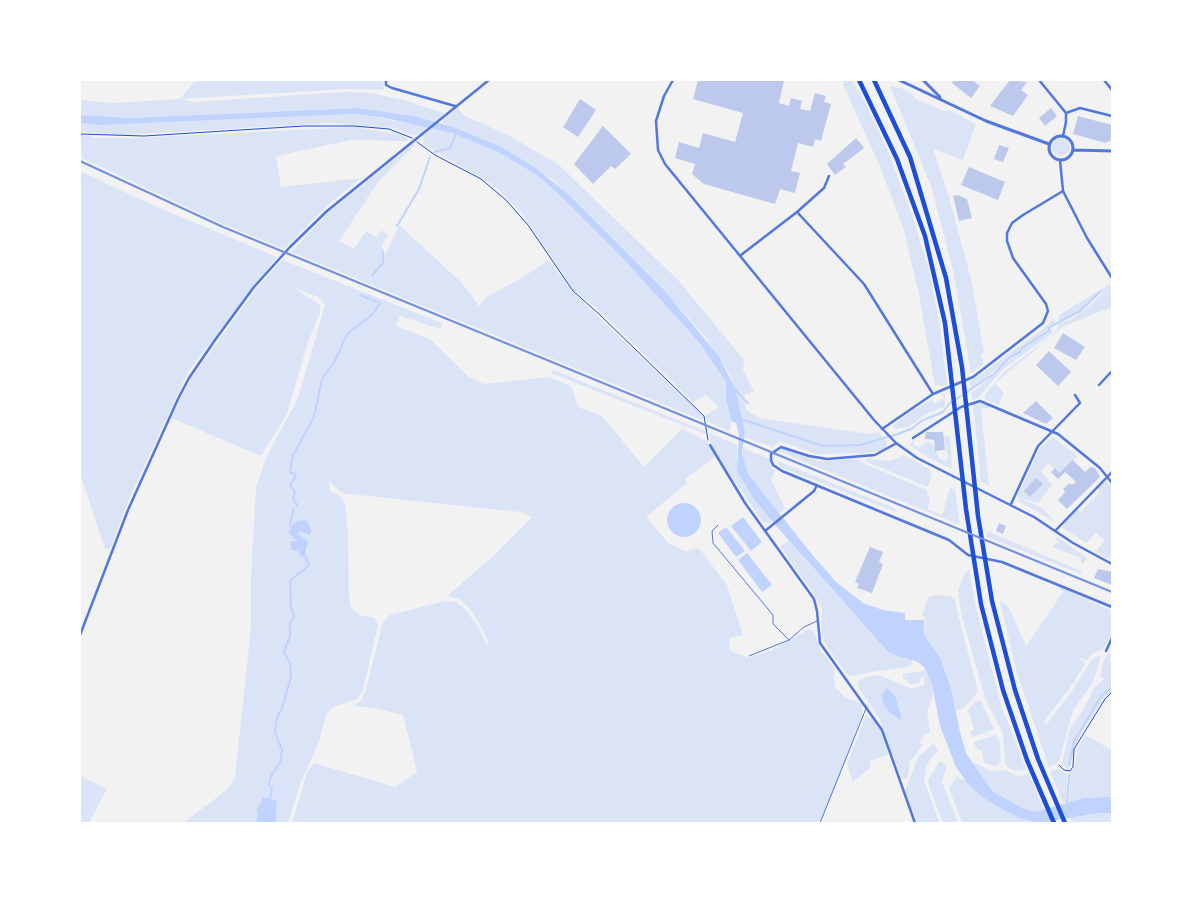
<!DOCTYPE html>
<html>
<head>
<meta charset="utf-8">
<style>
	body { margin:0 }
	#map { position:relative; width:1192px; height:903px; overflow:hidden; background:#f2f2f2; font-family:"Varela Round",sans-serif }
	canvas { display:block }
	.frame { position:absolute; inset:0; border:81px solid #fff; pointer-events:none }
</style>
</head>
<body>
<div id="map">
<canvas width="1192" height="903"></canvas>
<div class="frame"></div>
</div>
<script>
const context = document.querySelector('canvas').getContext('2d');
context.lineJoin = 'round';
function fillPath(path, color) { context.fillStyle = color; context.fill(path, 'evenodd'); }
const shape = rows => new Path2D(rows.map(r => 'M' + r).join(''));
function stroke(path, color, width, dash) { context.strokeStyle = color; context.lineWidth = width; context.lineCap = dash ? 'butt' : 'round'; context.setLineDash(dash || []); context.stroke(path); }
fillPath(shape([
	[199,80,383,80,384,90,345,89,181,99,193,102,344,92,370,93,400,99,445,113,435,121,358,108,130,118,80,115,80,100,112,103,180,99,193,83],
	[844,80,852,80,867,106,887,149,912,215,930,274,939,321,947,385,941,386,935,385,918,290,903,227,878,162,843,85],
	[890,86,901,88,911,93,916,99,944,111,949,110,976,124,963,160,933,149,949,197,972,283,984,353,981,354,984,364,971,373,953,270,931,186],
	[457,108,465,116,508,135,559,165,678,280,744,360,743,370,754,391,744,395,746,410,759,418,870,434,878,432,886,440,887,446,883,450,869,453,816,454,785,443,779,442,772,447,744,437,735,388,730,375,705,336,678,306,553,180,536,168,441,122],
	[355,114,428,126,419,135,412,135,393,128,330,123,122,135,80,132,80,123,100,125],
	[355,127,399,134,406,137,408,141,352,140,276,156,281,187,361,178,328,205,284,249,216,221,80,157,80,134,96,138,135,138],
	[433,128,452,133,498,152,537,175,566,201,615,250,698,341,726,382,726,398,731,421,730,431,708,422,706,415,719,407,705,394,702,398,693,402,601,312,574,291,522,213,495,186,423,144,424,135],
	'1052 147a9 9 0 1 1 18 0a9 9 0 1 1-18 0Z',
	[413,144,415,145,378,182,339,241,354,249,366,231,377,238,381,230,388,235,382,245,385,255,399,225,462,283,479,306,488,296,520,279,549,260,572,292,698,411,703,417,702,420,291,252,328,213],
	[80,171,150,204,277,257,188,372,129,499,110,549,105,549,80,473],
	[282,260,442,323,441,329,400,316,396,326,431,340,469,377,484,384,549,377,571,386,578,407,602,416,644,467,682,429,707,441,715,457,685,479,687,483,646,517,669,544,685,551,699,548,727,585,743,635,730,638,729,650,749,658,772,650,809,629,813,630,821,651,834,667,835,687,846,698,862,704,862,716,828,805,820,821,811,823,292,823,307,772,314,763,395,787,417,772,403,715,375,708,353,706,361,701,366,689,383,622,390,615,445,601,455,602,465,609,479,628,486,644,489,643,481,626,468,607,459,599,447,596,491,558,532,517,520,512,349,494,342,493,329,481,330,491,340,496,345,504,348,534,349,598,351,608,360,615,374,618,378,625,363,690,357,699,333,707,326,715,319,742,300,784,288,823,276,823,277,800,262,797,262,801,256,810,258,812,256,823,183,823,228,789,235,778,251,627,251,578,256,487,266,458,298,398,325,305,318,297,293,287,320,305,320,313,308,342,287,414,261,456,171,418,192,377,257,288],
	[307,521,312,531,300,531,297,535,308,549,306,553,298,551,296,538,289,533,294,522],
	[1110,284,1112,307,1064,326,995,383,1004,393,999,405,986,400,984,398,986,393,1004,372,1050,337,1056,331,1059,324,1073,318,1093,303,1103,292,1100,291,1091,302,1071,316,1059,321,1059,315],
	[1053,318,1055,323,971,389,970,382,1047,326],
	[1054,328,1051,334,1002,370,978,398,972,400,971,393,996,373,999,368,1020,353,1023,348],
	[553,370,705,431,705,434,551,373],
	[945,393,945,407,928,413,908,427,895,429,893,426,907,414,932,399,934,403,944,398,942,394],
	[977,403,995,407,981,409,989,486,981,482,973,404],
	[709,433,737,445,737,471,772,521,769,524,763,522,727,470,712,447],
	[944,436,950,436,952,469,927,457,910,445,914,439,913,444,918,448,928,442,933,444,939,458,944,461,948,458],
	[1053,437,1078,456,1059,473,1049,463,1041,471,1052,485,1038,503,1021,498,1042,508,1056,523,1019,501,1018,495,1040,448],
	[743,448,770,459,770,465,775,471,771,480,785,508,779,514,748,474,743,460],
	[780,449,784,449,819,461,858,459,865,464,927,490,927,496,930,497,928,509,942,515,950,488,955,489,960,525,812,465,779,451],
	[904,455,929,469,932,474,928,487,865,461,866,459,891,461],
	[778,461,896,509,896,512,780,467],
	[1105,481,1112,486,1112,553,1109,559,1096,552,1104,540,1096,533,1086,543,1063,528,1063,523,1077,509,1081,512,1100,492,1097,489],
	[987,531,1081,571,1081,574,987,537],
	[1058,537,1087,558,1083,564,1081,563,1081,558,1052,547,1058,542,1055,539],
	[789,541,889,653,912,660,911,666,848,676,824,642,821,628,822,609,816,597,780,546],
	[969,569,976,608,1001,705,1026,769,1022,771,1013,770,1007,767,1005,762,1003,734,985,698,961,613,958,590,965,573],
	[1060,587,1112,611,1112,634,1103,649,1093,653,1087,660,1079,658,1085,664,1072,685,1044,721,1046,725,1072,691,1090,662,1095,657,1101,656,1093,682,1073,711,1060,758,1056,764,1049,767,1017,673,1000,601,1008,606,1026,646,1064,591,1059,589],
	[934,595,949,596,954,598,978,692,965,707,956,711,951,688,940,657,924,635,925,617,922,616,928,597],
	[1109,653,1112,656,1109,661,1112,661,1112,691,1104,698,1082,732,1075,746,1070,768,1067,769,1062,763,1070,729,1083,710,1094,688,1104,679,1100,676,1104,659],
	[925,668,932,684,933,694,927,712,930,733,925,734,919,743,923,745,910,761,908,777,905,780,901,777,879,717,859,689,857,682,865,677,880,675,912,689,924,685,925,677,921,677,920,682,917,684,910,684,903,678,903,674,923,671],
	[976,701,981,701,994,729,973,737,971,732,974,729,968,710],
	[866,715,869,718,872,717,881,731,888,754,870,761,870,768,853,782,847,765],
	[995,735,999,739,1001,762,996,767,984,763,982,751,976,748,974,742],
	[1085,735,1112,750,1112,797,1069,802,1070,773,1075,767,1077,749],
	[934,743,938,750,927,764,924,780,940,823,918,823,905,792,918,757],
	[940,761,947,766,942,782,958,823,943,823,930,789,928,780],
	[973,764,979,764,989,771,1005,770,1018,776,1029,774,1044,810,1035,812,1025,809,993,792],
	[1058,769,1067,774,1066,802,1063,803,1050,771],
	[80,776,107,789,89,823,80,823],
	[957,776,962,780,965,779,985,799,1040,823,1049,823,962,823,949,788],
	[1098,813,1112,813,1112,823,1072,823,1070,818]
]), '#dbe4f7');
fillPath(shape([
	[358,108,418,117,453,127,501,147,536,168,569,195,664,290,718,355,735,388,745,432,742,453,748,474,810,552,836,582,863,603,883,610,905,613,905,620,924,620,924,635,940,657,951,688,960,732,966,753,993,792,1025,809,1035,812,1084,798,1112,797,1112,813,1098,813,1040,823,1020,818,1004,810,985,799,968,784,956,767,940,726,932,684,925,668,918,662,889,653,778,528,754,499,737,471,739,434,736,423,731,421,726,398,726,382,698,341,615,250,566,201,537,175,498,152,452,133,385,118,355,114,100,125,80,123,80,115,130,118],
	'667 520a17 17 0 1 1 34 0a17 17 0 1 1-34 0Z',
	[743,517,762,542,751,551,731,526],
	[301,520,307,521,312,531,309,535,300,531,298,534,308,541,305,556,301,557,298,551,291,550,291,541,297,541,287,532,289,533,294,522],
	[726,527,745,551,736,557,718,533],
	[747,553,772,585,762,592,738,560],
	[886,688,895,696,902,721,889,712,883,702,882,696],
	[262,797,277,800,276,823,256,823,258,812,256,810,262,801]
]), '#bfd3fe');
stroke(shape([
	[435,152,450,148,457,132],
	[397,226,419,189,430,157],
	[372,275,383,263,383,252],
	[734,389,748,403],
	[741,419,823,446,860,445,898,434,913,428,921,421,943,412,949,404,995,373,1009,358,1020,352,1022,348,1048,331,1050,327,1080,311,1101,291],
	[297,505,293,498,295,492,290,485,296,475,290,472,293,455,314,417,322,379,335,361,347,334,373,314,380,303,360,295],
	[292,529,290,524,294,508],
	[1069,765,1074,742,1101,696,1112,687],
	[270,798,272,789,269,785,270,778,280,762,282,750,275,732,276,721,283,705,291,677,290,663,284,652,290,636,290,623,294,617,291,607,290,581,309,565,305,556],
	[1067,802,1069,775]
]), '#bfd3fe', 2);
fillPath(shape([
	[698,80,784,80,779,103,789,106,791,98,802,101,800,109,810,111,815,93,826,96,824,102,831,104,821,141,815,139,813,147,798,143,791,171,800,173,795,193,780,189,775,204,704,184,692,174,695,164,675,158,679,142,699,148,703,133,735,142,743,113,693,99],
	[954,80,972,80,980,86,971,98,952,83],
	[1010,80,1027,82,1021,90,1028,95,1013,116,990,106],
	[580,99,596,110,578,137,563,127],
	[1051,108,1057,116,1045,126,1039,118],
	[1078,116,1112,125,1112,139,1106,143,1073,134],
	[603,126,631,154,615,169,611,166,593,184,574,164],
	[856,138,864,148,843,164,846,167,835,175,827,164],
	[999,145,1009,148,1003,162,994,159],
	[969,167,1005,182,998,200,961,185],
	[958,195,967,199,972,218,959,221,953,196],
	[1063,333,1085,347,1076,360,1054,348],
	[1049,351,1071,372,1058,386,1036,365],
	[1036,401,1053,418,1046,424,1023,413],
	[926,432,943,432,945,450,935,451,934,440,925,439],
	[1073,460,1085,472,1090,467,1095,468,1100,477,1067,509,1058,500,1065,492,1063,489,1070,483,1072,485,1076,482,1065,472,1058,479,1051,472,1055,468,1059,473],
	[1036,478,1043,484,1030,497,1024,491],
	[999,523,1006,526,1003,534,996,531],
	[870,547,883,552,879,562,883,564,872,593,857,588,859,584,855,582],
	[1098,569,1112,572,1112,585,1094,578]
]), '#bdc9ec');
stroke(shape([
	[80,134,144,136,304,126,354,126,389,129,412,138],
	[417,142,435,155,481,179,506,200,528,225,573,291,599,314,704,416,708,440],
	[1059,765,1064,770,1070,771,1073,767,1074,749,1105,699,1112,692]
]), '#1d4ed8', 1);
stroke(shape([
	[718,525,712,531,713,543,773,615,773,624,789,640],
	[749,656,789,640,804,627,817,621],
	[820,823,867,706]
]), '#5277de', 1);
stroke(shape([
	[386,80,386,85,392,88,455,106],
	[673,80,664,96,656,121,658,150,665,164,874,420,896,443,917,458,1034,517,1073,543,1112,564],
	[1039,80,1066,113],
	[1104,80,1112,90],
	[1066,113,1080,108,1112,116],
	[1063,136,1066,122,1066,113],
	[1060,160,1063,191,1087,238,1112,278],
	[797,212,864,284,933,394],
	[741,255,797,212,824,188,829,176],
	[1099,385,1112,371],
	[882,429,933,394,973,377,1043,323,1048,311,1046,304,1013,258,1007,241,1007,233,1012,223,1023,215,1063,191],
	[913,438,961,407,980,401,1058,434,1100,468,1112,483],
	[895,444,875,455,827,459,809,456,781,447,771,454,771,460,773,465,782,471,949,540,968,555,1002,562,1112,607],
	[710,445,745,503,814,599,817,611,820,643,882,730,915,823],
	[1011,504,1038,446,1080,403,1075,395],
	[1056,530,1112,472],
	[765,531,814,491,817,485],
	[80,635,128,510,178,399,189,378,215,340,254,287,290,247,327,211,489,80],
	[1106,651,1112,638]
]), '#5277de', 2.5);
stroke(shape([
	[899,80,986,121,1049,144],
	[923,80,940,97],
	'1049 148a12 12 0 1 1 24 0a12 12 0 1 1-24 0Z',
	[1073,150,1112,151]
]), '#5277de', 3);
stroke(shape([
	[859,80,897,159,925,236,945,323,966,509,981,604,1003,690,1027,760,1054,823],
	[874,80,910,157,946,278,962,367,978,516,992,601,1015,690,1038,759,1065,823]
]), '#1d4ed8', 4.5);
stroke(shape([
	[80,161,223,227,1112,592]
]), '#7290e2', 2);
</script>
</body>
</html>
